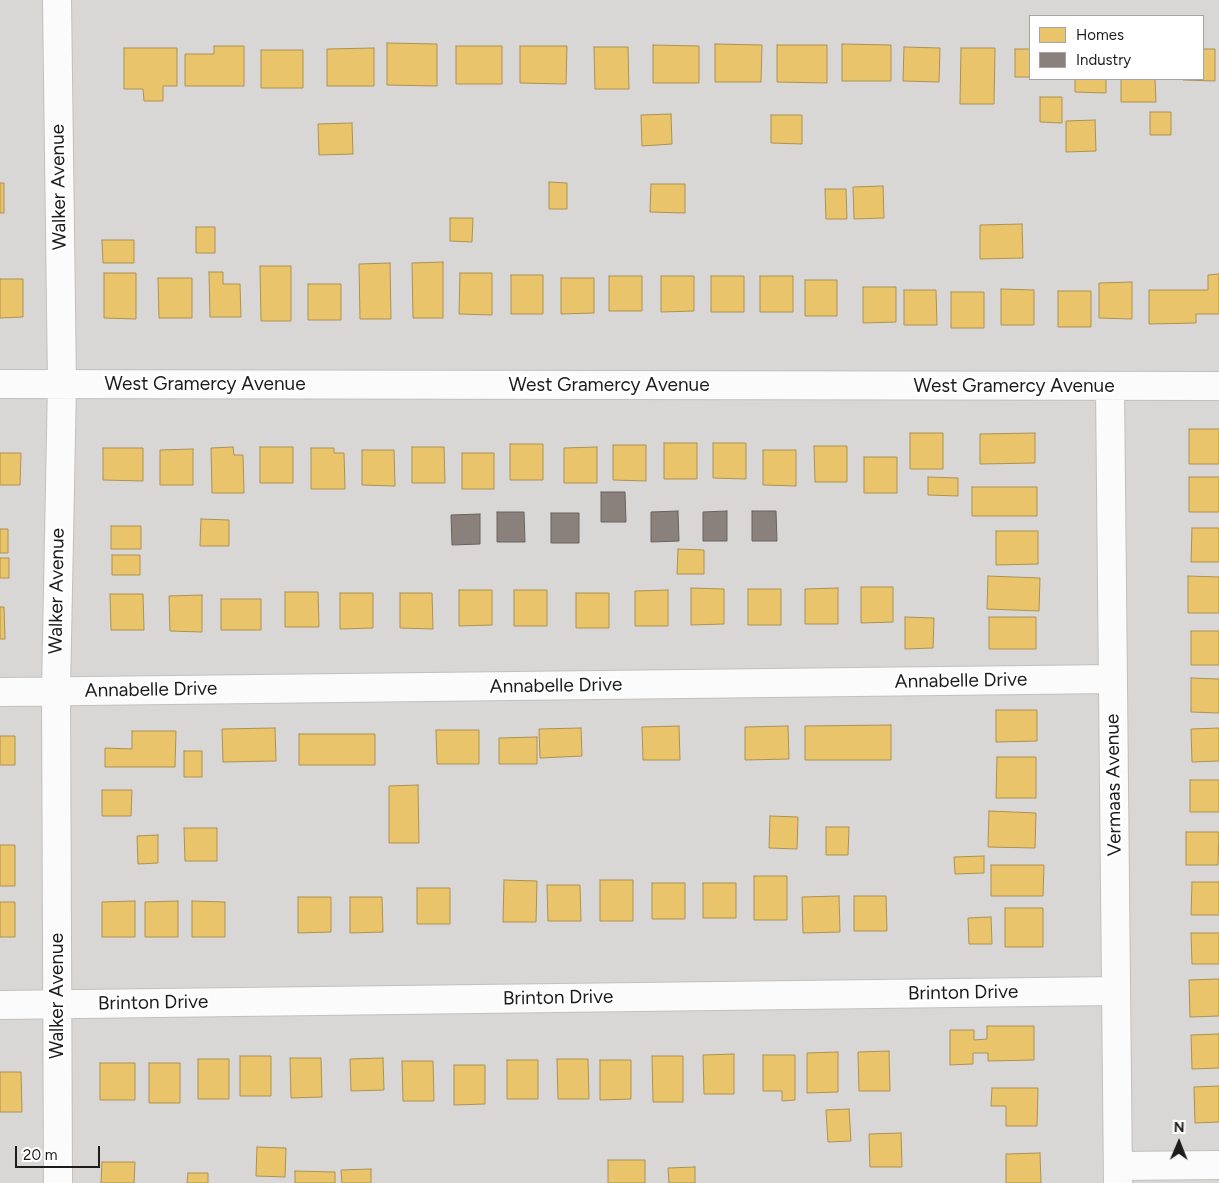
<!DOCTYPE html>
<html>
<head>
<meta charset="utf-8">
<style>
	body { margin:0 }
	#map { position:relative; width:1219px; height:1183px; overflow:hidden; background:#eae7e4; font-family:Figtree,sans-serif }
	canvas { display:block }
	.legend { position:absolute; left:1029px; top:15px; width:175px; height:65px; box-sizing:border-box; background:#fff; border:1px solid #a4a4a4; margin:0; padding:6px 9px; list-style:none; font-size:15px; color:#1c1c1c }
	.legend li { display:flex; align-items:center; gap:10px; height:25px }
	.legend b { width:25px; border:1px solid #a4a4a4 }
	.north { position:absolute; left:1154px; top:1118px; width:50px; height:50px; -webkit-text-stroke:4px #fff; paint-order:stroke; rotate:1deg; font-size:14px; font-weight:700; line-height:20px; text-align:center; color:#1c1c1c }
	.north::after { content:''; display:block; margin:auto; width:18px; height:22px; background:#1c1c1c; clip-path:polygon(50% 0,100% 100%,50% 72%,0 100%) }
	.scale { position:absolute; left:15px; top:1146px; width:85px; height:22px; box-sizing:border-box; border:2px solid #1c1c1c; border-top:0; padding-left:6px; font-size:15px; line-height:18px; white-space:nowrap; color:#1c1c1c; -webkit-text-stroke:4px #fff; paint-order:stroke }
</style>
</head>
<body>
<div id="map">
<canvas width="1219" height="1183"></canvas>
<ul class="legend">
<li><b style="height:14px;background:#e9c46a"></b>Homes</li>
<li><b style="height:14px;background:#8a817c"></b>Industry</li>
</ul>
<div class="north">N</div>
<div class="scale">20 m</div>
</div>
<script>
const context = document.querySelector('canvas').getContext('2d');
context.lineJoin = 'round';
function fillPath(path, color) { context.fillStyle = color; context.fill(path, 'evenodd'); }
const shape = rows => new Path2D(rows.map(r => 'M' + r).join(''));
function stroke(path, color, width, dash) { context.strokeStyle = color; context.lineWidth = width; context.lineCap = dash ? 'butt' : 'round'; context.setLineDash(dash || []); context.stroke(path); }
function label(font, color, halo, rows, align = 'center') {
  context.font = font + ' Figtree,sans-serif'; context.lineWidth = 5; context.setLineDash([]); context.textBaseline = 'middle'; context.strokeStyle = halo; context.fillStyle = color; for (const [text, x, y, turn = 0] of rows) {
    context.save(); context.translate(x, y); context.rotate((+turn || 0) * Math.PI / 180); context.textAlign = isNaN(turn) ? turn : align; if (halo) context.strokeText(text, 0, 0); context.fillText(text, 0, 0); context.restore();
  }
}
fillPath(shape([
	[0,0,1219,0,1219,1183,0,1183],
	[1030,16,1203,16,1203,79,1030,79]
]), '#d9d7d6');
const homes = shape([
	[387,43,437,44,437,86,387,85,387,43],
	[715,44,762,45,761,82,715,82,715,44],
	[842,44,891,45,891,81,842,81,842,44],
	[653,45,699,46,699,83,653,83,653,45],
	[777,45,827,45,827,83,777,82,777,45],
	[214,46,244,46,244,86,185,86,185,54,214,54,214,46],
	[456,46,502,46,502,84,456,84,456,46],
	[520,46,567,46,566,84,520,83,520,46],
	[594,47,628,47,629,89,595,89,594,47],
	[904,47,940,48,939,82,903,81,904,47],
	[124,48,177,48,177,86,163,86,163,101,144,101,143,89,124,89,124,48],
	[374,48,374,86,327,86,327,49,374,48],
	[961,48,995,48,994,104,960,104,961,48],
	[1015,49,1030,49,1030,77,1015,77,1015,49],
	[1203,49,1215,49,1215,81,1183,80,1183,79,1203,79,1203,49],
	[261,50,303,50,303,88,261,88,261,50],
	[1075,79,1106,79,1106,93,1075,92,1075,79],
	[1121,79,1155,79,1156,102,1121,102,1121,79],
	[1040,97,1062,97,1062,123,1040,122,1040,97],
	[1150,112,1171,112,1171,135,1150,135,1150,112],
	[671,114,672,144,642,146,641,115,671,114],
	[771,115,802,115,802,144,771,143,771,115],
	[1095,120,1096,151,1066,152,1066,121,1095,120],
	[352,123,353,154,319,155,318,124,352,123],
	[549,182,567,183,567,209,549,209,549,182],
	[0,183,4,183,4,213,0,213,0,183],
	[651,184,685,184,685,213,650,212,651,184],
	[883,186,884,218,854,219,853,187,883,186],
	[825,189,846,189,847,219,826,219,825,189],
	[450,218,473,218,472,242,450,241,450,218],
	[1022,224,1023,258,980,259,980,225,1022,224],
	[196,227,215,227,215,253,196,253,196,227],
	[102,240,134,240,134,263,103,263,102,240],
	[443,262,443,318,413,318,412,263,443,262],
	[390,263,391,319,360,319,359,264,390,263],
	[260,266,291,266,291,321,261,321,260,266],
	[209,272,223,272,223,284,240,284,241,317,210,317,209,272],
	[104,273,136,273,136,319,104,318,104,273],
	[460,273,492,273,492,315,459,314,460,273],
	[1219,274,1219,314,1196,314,1196,323,1149,324,1149,290,1208,290,1208,275,1219,274],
	[511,275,543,275,543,314,511,314,511,275],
	[609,276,642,276,642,311,609,311,609,276],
	[661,276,694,276,694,311,661,312,661,276],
	[711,276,744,276,744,312,711,312,711,276],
	[760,276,793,276,793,312,760,312,760,276],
	[158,278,192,278,192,318,159,318,158,278],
	[561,278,594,278,594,313,561,314,561,278],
	[0,279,23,279,23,317,0,318,0,279],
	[805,280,837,280,837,316,805,316,805,280],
	[1132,282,1132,319,1099,318,1099,283,1132,282],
	[308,284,341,284,341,320,308,320,308,284],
	[863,287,896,287,896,322,863,323,863,287],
	[1001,289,1034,290,1034,325,1001,325,1001,289],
	[904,290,936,290,937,325,904,325,904,290],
	[1058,291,1091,291,1091,327,1058,327,1058,291],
	[951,292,984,292,984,328,951,328,951,292],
	[1189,429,1219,429,1219,464,1189,464,1189,429],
	[910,433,943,433,943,469,910,469,910,433],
	[1035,433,1035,463,980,464,980,434,1035,433],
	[664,443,697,443,697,479,664,479,664,443],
	[713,443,746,443,746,479,713,478,713,443],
	[510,444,543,444,543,480,510,480,510,444],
	[613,445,646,445,646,481,613,480,613,445],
	[814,446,847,446,847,482,815,482,814,446],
	[233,447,234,455,243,455,244,493,212,493,211,448,233,447],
	[260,447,293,447,293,483,260,483,260,447],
	[412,447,444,447,445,483,412,483,412,447],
	[597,447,597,483,564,483,564,448,597,447],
	[103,448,143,448,143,481,103,480,103,448],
	[311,448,334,448,334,453,344,453,345,489,311,489,311,448],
	[193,449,193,485,160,485,160,450,193,449],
	[362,450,394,450,395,486,362,485,362,450],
	[763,450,796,450,796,486,763,485,763,450],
	[0,453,21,453,20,485,0,485,0,453],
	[462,453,494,453,494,489,462,489,462,453],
	[864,457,897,457,897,493,864,493,864,457],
	[928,477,958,478,958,496,928,495,928,477],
	[1189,477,1219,477,1219,512,1189,512,1189,477],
	[972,487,1037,487,1037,516,972,516,972,487],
	[201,519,229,520,229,546,200,546,201,519],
	[111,526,141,526,141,549,111,549,111,526],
	[1192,528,1219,528,1219,562,1191,562,1192,528],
	[0,529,8,529,8,553,0,553,0,529],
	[996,531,1038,531,1038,564,996,565,996,531],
	[678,549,704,550,704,574,677,574,678,549],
	[112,555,140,555,140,575,112,575,112,555],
	[0,558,9,558,9,578,0,578,0,558],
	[988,576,1040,578,1039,611,987,609,988,576],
	[1188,576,1219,577,1219,613,1188,613,1188,576],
	[861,587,893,587,893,622,861,623,861,587],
	[691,588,724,589,724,624,691,625,691,588],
	[838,588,838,624,805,624,805,589,838,588],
	[748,589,781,589,781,625,748,625,748,589],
	[459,590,492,590,492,625,459,626,459,590],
	[514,590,547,590,547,626,514,626,514,590],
	[668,590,668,626,635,626,635,591,668,590],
	[285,592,318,592,319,627,285,627,285,592],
	[340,593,373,593,373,628,340,629,340,593],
	[400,593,432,593,433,629,400,628,400,593],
	[576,593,609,593,609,628,576,628,576,593],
	[110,594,143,594,144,630,111,630,110,594],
	[202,595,202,632,170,631,169,596,202,595],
	[221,599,261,599,261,630,221,630,221,599],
	[0,607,4,607,5,639,0,639,0,607],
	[905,617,934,618,933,648,905,649,905,617],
	[989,617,1036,617,1036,649,989,649,989,617],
	[1191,631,1219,631,1219,665,1191,665,1191,631],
	[1191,678,1219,679,1219,713,1191,712,1191,678],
	[996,710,1037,710,1037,741,996,742,996,710],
	[891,725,891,760,805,760,805,726,891,725],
	[679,726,680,760,643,760,642,727,679,726],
	[788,726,789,759,745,760,745,727,788,726],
	[275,728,276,761,223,762,222,729,275,728],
	[581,728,582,756,540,758,539,729,581,728],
	[1219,728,1219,761,1192,762,1191,729,1219,728],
	[436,730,479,730,479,764,437,764,436,730],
	[132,731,176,731,175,767,105,767,105,748,132,749,132,731],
	[299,734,375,734,375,765,299,765,299,734],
	[0,736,15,736,15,765,0,765,0,736],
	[537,737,537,764,499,764,499,738,537,737],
	[184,751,202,751,202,777,184,777,184,751],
	[997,757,1036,757,1036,798,996,798,997,757],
	[1190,780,1219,780,1219,812,1190,812,1190,780],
	[418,785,419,843,389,843,389,786,418,785],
	[102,790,132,790,131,816,102,816,102,790],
	[989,811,1036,813,1035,848,988,847,989,811],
	[770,816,798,817,797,849,769,848,770,816],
	[826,827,849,827,848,855,826,855,826,827],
	[184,828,217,828,217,861,185,861,184,828],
	[1186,832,1219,832,1218,865,1186,865,1186,832],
	[158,835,158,863,138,864,137,836,158,835],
	[0,845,15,845,15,886,0,886,0,845],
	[984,856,984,873,955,874,954,857,984,856],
	[991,865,1044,865,1043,896,991,896,991,865],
	[754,876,787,876,787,920,754,920,754,876],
	[504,880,537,881,536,922,503,922,504,880],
	[600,880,633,880,633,921,600,921,600,880],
	[1192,882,1219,882,1219,915,1191,915,1192,882],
	[652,883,685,883,685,919,652,919,652,883],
	[703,883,736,883,736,918,703,918,703,883],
	[547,885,580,885,581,921,548,921,547,885],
	[417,888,450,888,450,924,417,924,417,888],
	[839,896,840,932,803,933,802,897,839,896],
	[854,896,886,896,887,931,854,931,854,896],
	[298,897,331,897,331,932,298,933,298,897],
	[350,897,382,897,383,932,350,933,350,897],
	[135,901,135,937,102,937,102,902,135,901],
	[178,901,178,937,145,937,145,902,178,901],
	[192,901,225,902,225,937,192,937,192,901],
	[0,902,15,902,15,937,0,937,0,902],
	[1005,908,1043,908,1043,947,1005,947,1005,908],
	[991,917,992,944,969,944,968,918,991,917],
	[1191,933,1219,933,1219,964,1192,964,1191,933],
	[1219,979,1219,1016,1190,1017,1189,980,1219,979],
	[987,1026,1034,1026,1034,1060,988,1061,988,1053,973,1053,973,1064,950,1065,950,1030,974,1030,974,1040,987,1039,987,1026],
	[1219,1034,1219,1068,1192,1069,1191,1035,1219,1034],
	[889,1051,890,1091,859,1091,858,1052,889,1051],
	[838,1052,838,1092,807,1093,807,1053,838,1052],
	[734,1054,734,1094,704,1094,703,1055,734,1054],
	[763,1055,795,1055,795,1100,782,1101,782,1091,763,1091,763,1055],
	[240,1056,271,1056,271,1096,240,1096,240,1056],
	[652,1056,683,1056,683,1102,653,1102,652,1056],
	[290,1058,321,1058,322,1097,291,1098,290,1058],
	[383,1058,384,1090,351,1091,350,1059,383,1058],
	[198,1059,229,1059,229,1099,198,1099,198,1059],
	[557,1059,588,1059,589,1099,558,1099,557,1059],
	[507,1060,538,1060,538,1099,507,1099,507,1060],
	[600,1060,631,1060,631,1099,600,1100,600,1060],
	[402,1061,433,1061,434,1101,403,1101,402,1061],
	[100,1063,135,1063,135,1100,100,1100,100,1063],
	[149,1063,180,1063,180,1103,149,1103,149,1063],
	[454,1065,485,1065,485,1104,454,1105,454,1065],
	[0,1072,21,1072,22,1112,0,1112,0,1072],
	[1219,1086,1219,1122,1195,1123,1194,1087,1219,1086],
	[992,1088,1038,1088,1037,1126,1006,1126,1006,1106,991,1106,992,1088],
	[849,1109,851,1141,828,1142,826,1110,849,1109],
	[901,1133,902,1167,870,1167,869,1134,901,1133],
	[257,1147,286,1148,285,1177,256,1176,257,1147],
	[1040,1153,1041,1183,1006,1183,1006,1154,1040,1153],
	[608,1160,645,1160,645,1183,608,1183,608,1160],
	[102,1162,135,1162,134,1183,101,1183,102,1162],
	[695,1167,695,1183,669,1183,668,1168,695,1167],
	[371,1169,371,1183,342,1183,341,1170,371,1169],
	[295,1171,335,1172,335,1183,295,1183,295,1171],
	[188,1173,208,1173,208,1183,187,1183,188,1173]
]);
fillPath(homes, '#e9c46a');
stroke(homes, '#ac9253', 1);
const industry = shape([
	[601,492,625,492,626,522,601,522,601,492],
	[678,511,679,541,651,542,651,512,678,511],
	[727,511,727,541,703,541,703,512,727,511],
	[752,511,776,511,777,541,752,541,752,511],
	[497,512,524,512,525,542,497,542,497,512],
	[551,513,579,513,579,543,551,543,551,513],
	[480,514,480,544,452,545,451,515,480,514]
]);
fillPath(industry, '#8a817c');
stroke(industry, '#69635f', 1);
const street = shape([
	[57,0,62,383,56,691,58,1183],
	[0,384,1219,386],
	[1110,387,1118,1183],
	[0,692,1113,679],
	[0,1005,1116,991],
	[1118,1166,1219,1165]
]);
stroke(street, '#c1c0bf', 30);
stroke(street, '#fcfbfb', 28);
label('19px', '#1c1c1c', '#fff', [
	["Walker Avenue",59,187,-91],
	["West Gramercy Avenue",205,384],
	["West Gramercy Avenue",609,385],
	["West Gramercy Avenue",1014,386],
	["Walker Avenue",57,591,-89],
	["Annabelle Drive",961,681,-1],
	["Annabelle Drive",556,686,-1],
	["Annabelle Drive",151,690,-1],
	["Vermaas Avenue",1114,785,-91],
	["Brinton Drive",963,993,-1],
	["Walker Avenue",57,996,-90],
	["Brinton Drive",558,998,-1],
	["Brinton Drive",153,1003,-1]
]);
</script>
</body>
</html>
